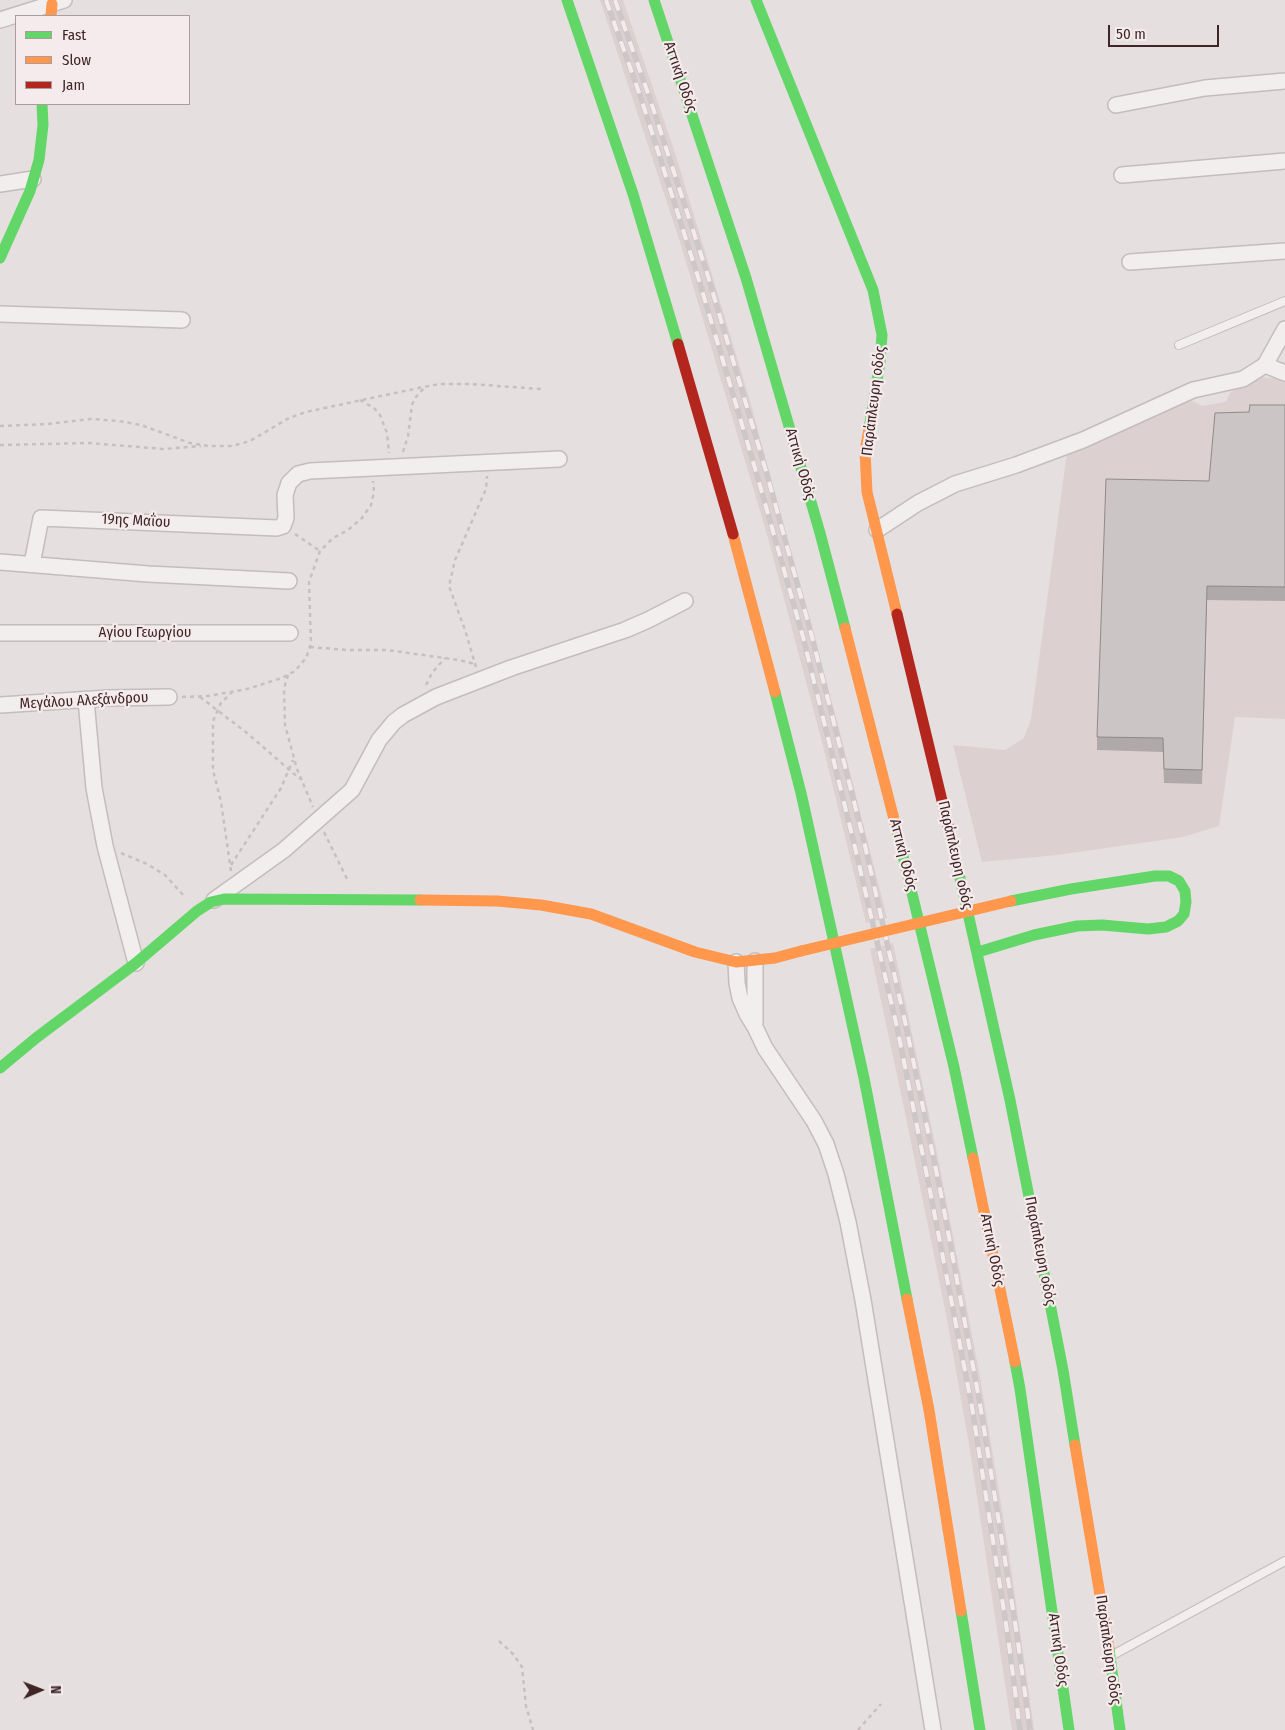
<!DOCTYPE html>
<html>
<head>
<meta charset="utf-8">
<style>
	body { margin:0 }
	#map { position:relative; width:1285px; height:1730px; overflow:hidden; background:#e5dfdf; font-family:"Fira Sans Condensed",sans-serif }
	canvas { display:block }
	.legend { position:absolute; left:15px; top:15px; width:175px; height:90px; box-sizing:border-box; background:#f5ebed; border:1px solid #ac9c9d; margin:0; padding:6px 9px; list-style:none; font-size:15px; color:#3f2526 }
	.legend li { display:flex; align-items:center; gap:10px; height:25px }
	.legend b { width:25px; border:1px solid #ac9c9d }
	.north { position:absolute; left:15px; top:1665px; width:50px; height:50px; -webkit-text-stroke:4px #f5ebed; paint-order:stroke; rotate:89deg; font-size:14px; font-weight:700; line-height:20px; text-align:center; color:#3f2526 }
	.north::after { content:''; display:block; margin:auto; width:18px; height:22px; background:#3f2526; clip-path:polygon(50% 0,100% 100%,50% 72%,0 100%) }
	.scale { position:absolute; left:1108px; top:25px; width:111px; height:22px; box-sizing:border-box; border:2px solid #3f2526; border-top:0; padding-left:6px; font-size:15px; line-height:18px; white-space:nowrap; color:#3f2526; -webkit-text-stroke:4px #f5ebed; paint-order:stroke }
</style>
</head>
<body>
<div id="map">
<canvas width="1285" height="1730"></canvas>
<ul class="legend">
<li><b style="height:6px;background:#63d668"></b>Fast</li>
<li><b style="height:6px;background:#ff974d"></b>Slow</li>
<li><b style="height:6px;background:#b3261e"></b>Jam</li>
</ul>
<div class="north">N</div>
<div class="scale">50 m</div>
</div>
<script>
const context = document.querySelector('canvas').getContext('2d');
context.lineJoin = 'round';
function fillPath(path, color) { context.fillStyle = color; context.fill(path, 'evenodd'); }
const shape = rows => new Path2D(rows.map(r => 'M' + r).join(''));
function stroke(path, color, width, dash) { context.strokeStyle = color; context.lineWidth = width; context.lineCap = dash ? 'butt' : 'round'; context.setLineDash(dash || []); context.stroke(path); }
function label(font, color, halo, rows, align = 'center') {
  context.font = font + ' "Fira Sans Condensed",sans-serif'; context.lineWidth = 4.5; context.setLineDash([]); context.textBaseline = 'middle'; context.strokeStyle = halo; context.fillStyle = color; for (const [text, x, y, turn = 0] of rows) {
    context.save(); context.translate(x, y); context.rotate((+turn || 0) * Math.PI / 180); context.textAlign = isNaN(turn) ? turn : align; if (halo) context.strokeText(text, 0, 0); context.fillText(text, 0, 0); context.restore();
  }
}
fillPath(shape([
	[600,0,623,0,676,156,750,401,838,725,887,918,866,923,823,746,768,538,680,242],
	[1259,377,1285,379,1285,719,1235,717,1219,826,1183,837,1057,855,982,862,953,745,1005,750,1024,738,1031,719,1067,452,1191,400,1202,406,1226,402,1230,393,1241,385,1250,384],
	[893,943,938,1158,980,1377,1008,1547,1034,1730,1012,1730,970,1450,946,1314,903,1103,870,949]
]), '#dcd0d1');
const lane = shape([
	[1179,345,1285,301],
	[1111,1656,1285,1561]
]);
const street = shape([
	[0,20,64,0],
	[1116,105,1205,88,1285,81],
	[1122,175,1285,161],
	[0,184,33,179],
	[1130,262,1285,251],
	[0,314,182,320],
	[1265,365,1285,373],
	[877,530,918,503,955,484,1016,465,1083,440,1193,390,1243,379,1265,365,1285,329],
	[0,562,148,574,289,581],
	[32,564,41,518,277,528,283,526,286,518,285,495,289,483,298,474,310,471,559,459],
	[0,633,290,633],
	[86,700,94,788,105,846,136,963],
	[0,705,108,698,169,697],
	[214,900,284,850,352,790,379,740,394,722,403,715,436,697,511,668,625,630,648,620,685,601],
	[755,961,755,1023],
	[736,962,737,983,740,998,747,1014,755,1027,765,1048,814,1121,826,1144,836,1174,848,1222,863,1300,933,1730]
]);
stroke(lane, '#c3bdbd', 10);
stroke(street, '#c3bdbd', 18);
stroke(shape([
	[360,400,374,408,380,415,387,433,389,453],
	[0,426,47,424,91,419,119,421,141,425,190,443,208,446,232,446,250,441,289,418,306,412,409,390,439,384,470,384,541,389],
	[0,445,89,443,164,449,201,446],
	[403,452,408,436,412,405,415,398,424,388],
	[295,534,320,551],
	[310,647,347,650,387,650,459,660,475,664],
	[476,667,465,630,449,586,455,560,486,489,487,476],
	[288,675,284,689,285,725,297,769,313,807],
	[426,685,432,673,445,658],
	[182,697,208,696,247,689,282,678,295,671,306,658,311,644,309,582,320,551,333,538,348,530,362,518,371,505,374,492,373,481],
	[200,697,247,733,300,779],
	[324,832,348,881],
	[121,853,147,864,165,875,185,897],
	[231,865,281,788,293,760],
	[231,871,221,802,213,770,213,721,221,703,232,692],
	[499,1641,513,1654,522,1667,526,1706,533,1730],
	[858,1730,881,1704]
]), '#c7c0c0', 2.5, [4, 4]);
stroke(lane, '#f2eeee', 8);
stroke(street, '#f2eeee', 15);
stroke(shape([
	[567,0,633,194,678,344],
	[654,0,746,278,820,533,845,628],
	[756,0,873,290,882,335,880,362,869,429],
	[0,258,30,191,39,160,43,125,42,104],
	[775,692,801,793,864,1078,907,1299],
	[896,827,954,1067,973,1158],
	[951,838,1010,1100,1063,1370,1075,1445],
	[978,952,1034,935,1077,926,1102,925,1148,929,1166,927,1178,921,1184,914,1186,902,1185,891,1179,881,1169,876,1155,876,1071,889,1011,901],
	[0,1068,36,1038,136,963,197,911,211,902,224,899,420,900],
	[1015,1362,1020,1389,1069,1730],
	[961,1611,980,1730],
	[1109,1649,1120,1730]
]), '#63d668', 11);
stroke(shape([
	[51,16,52,4],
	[869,429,865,451,867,492,897,614],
	[733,534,775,692],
	[845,628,896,827],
	[420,900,497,901,541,905,591,914,695,952,736,962,775,958,801,951],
	[973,1158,1015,1362],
	[907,1299,929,1410,961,1611],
	[1075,1445,1109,1649]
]), '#ff974d', 11);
stroke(shape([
	[678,344,733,534],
	[897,614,951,838]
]), '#b3261e', 11);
const rail = shape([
	[606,0,641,98,698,277,757,475,803,637,853,839,897,1027,931,1196,972,1407,1008,1637,1020,1730],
	[615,0,649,96,707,273,766,471,811,633,863,837,906,1026,941,1194,980,1404,1017,1635,1030,1730]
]);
stroke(rail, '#cdc7c8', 5.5);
stroke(rail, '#f5ebed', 4, [11]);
stroke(shape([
	[801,951,1011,901]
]), '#ff974d', 11);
fillPath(shape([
	[1285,405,1285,601,1207,600,1202,784,1164,783,1163,752,1097,750,1097,737,1209,481,1249,412]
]), '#afa9a9');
const building = shape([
	[1250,405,1285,405,1285,587,1207,586,1202,770,1164,769,1163,738,1097,737,1106,479,1209,481,1215,413,1249,412,1250,405]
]);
fillPath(building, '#ccc5c5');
stroke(building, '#8f8a8a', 1);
label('15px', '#3f2526', '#f5ebed', [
	["Αττική Οδός",680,77,71],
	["Παράπλευρη οδός",874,401,-83],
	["Αττική Οδός",800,464,74],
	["19ης Μαΐου",136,521,3],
	["Αγίου Γεωργίου",145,633],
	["Μεγάλου Αλεξάνδρου",84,701,-3],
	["Αττική Οδός",903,855,76],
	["Παράπλευρη οδός",955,855,77],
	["Αττική Οδός",992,1250,79],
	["Παράπλευρη οδός",1040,1251,79],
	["Αττική Οδός",1058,1650,82],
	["Παράπλευρη οδός",1108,1650,82]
]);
</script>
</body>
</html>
